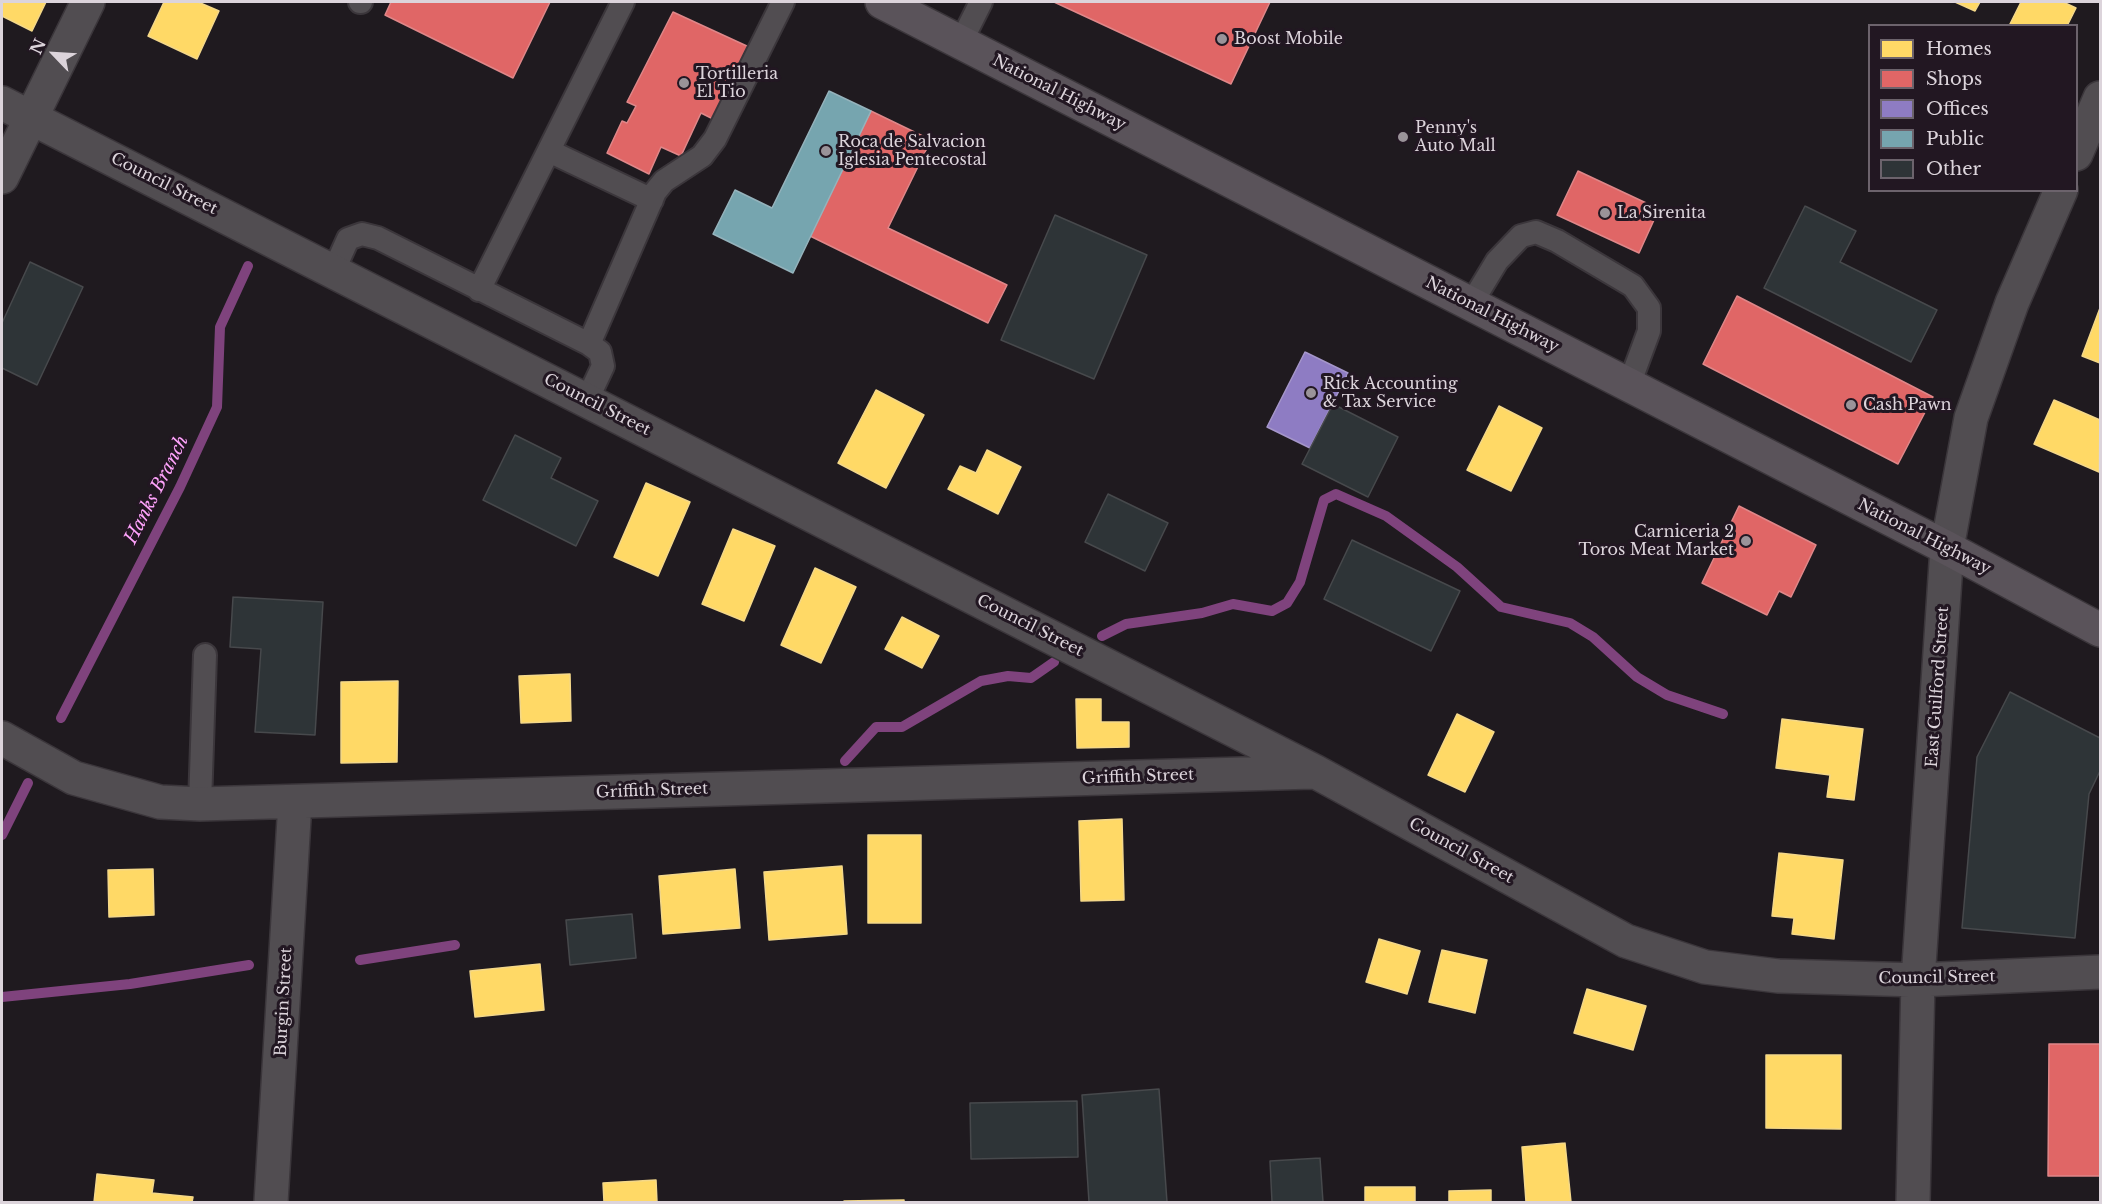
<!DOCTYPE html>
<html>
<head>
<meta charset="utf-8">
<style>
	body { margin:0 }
	#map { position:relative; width:2102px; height:1204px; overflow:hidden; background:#1f1a1f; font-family:"Libre Baskerville",serif }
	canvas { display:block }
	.frame { position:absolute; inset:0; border:3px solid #dcd4db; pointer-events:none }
	.legend { position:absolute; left:1868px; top:24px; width:210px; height:168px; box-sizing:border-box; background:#221722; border:2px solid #6c636c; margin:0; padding:8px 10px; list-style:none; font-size:18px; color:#dcd4db }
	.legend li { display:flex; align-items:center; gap:12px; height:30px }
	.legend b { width:30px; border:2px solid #6c636c }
	.north { position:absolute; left:24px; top:24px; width:60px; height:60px; -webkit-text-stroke:4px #221722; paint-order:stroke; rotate:295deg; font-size:16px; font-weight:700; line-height:24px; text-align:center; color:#dcd4db }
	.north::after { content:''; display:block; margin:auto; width:21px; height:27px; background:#dcd4db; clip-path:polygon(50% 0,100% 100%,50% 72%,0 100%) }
</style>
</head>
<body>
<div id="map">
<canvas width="2102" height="1204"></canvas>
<div class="frame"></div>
<ul class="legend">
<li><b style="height:16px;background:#ffd966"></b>Homes</li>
<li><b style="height:16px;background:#e06666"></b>Shops</li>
<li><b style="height:16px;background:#8e7cc3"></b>Offices</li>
<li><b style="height:16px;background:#76a5af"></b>Public</li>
<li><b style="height:16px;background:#2e3437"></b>Other</li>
</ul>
<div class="north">N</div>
</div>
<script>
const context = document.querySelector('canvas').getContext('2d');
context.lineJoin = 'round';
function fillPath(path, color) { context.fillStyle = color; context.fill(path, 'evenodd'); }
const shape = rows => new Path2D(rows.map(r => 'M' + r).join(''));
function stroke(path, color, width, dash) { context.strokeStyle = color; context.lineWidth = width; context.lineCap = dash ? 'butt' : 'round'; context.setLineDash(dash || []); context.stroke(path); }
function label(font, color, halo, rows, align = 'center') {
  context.font = font + ' "Libre Baskerville",serif'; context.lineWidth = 6; context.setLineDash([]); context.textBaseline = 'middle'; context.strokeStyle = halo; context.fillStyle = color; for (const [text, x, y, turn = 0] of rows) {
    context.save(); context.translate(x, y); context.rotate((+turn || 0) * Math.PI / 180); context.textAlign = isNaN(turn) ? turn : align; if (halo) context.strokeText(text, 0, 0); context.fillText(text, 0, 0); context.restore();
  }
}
const homes = shape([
	[2,2,46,2,32,31,2,16,2,2],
	[164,2,198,2,219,11,197,59,148,36,164,2],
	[1955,2,1980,2,1975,11,1955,2],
	[2021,2,2063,2,2076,8,2067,26,2009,26,2021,2],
	[2100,308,2100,363,2082,356,2100,308],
	[876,390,924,415,886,488,838,463,876,390],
	[2054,400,2100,420,2099,472,2034,444,2054,400],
	[1499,406,1542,428,1511,491,1467,470,1499,406],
	[987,450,1021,467,998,514,948,489,960,466,976,473,987,450],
	[646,483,690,502,658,576,614,557,646,483],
	[733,529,775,546,744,621,702,604,733,529],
	[815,568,856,587,821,663,781,645,815,568],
	[902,617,939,636,922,668,885,649,902,617],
	[570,674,571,721,521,723,519,676,570,674],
	[398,681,397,762,341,763,341,682,398,681],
	[1076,699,1101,699,1101,722,1129,722,1129,747,1077,748,1076,699],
	[1457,714,1494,732,1465,792,1428,775,1457,714],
	[1782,719,1863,729,1854,800,1827,797,1830,775,1776,768,1782,719],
	[1122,819,1124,900,1081,901,1079,821,1122,819],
	[868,835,921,835,921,923,868,923,868,835],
	[1779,853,1843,860,1834,939,1792,934,1794,918,1772,916,1779,853],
	[842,866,847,934,769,940,764,872,842,866],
	[153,869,154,915,109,917,108,870,153,869],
	[735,869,740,928,663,934,659,876,735,869],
	[1379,939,1420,951,1407,994,1366,982,1379,939],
	[1442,950,1487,960,1475,1013,1429,1002,1442,950],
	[540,964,544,1010,475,1017,470,971,540,964],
	[1587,989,1646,1006,1633,1050,1574,1033,1587,989],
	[1766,1055,1841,1055,1841,1129,1766,1128,1766,1055],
	[1565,1143,1571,1202,1526,1202,1522,1147,1565,1143],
	[97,1174,154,1180,152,1193,193,1197,192,1202,94,1202,97,1174],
	[656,1180,657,1202,604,1202,603,1183,656,1180],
	[1365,1187,1415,1187,1415,1202,1365,1202,1365,1187],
	[1491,1190,1491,1202,1449,1202,1449,1191,1491,1190],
	[904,1200,904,1202,844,1202,844,1201,904,1200]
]);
fillPath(homes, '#ffd966');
stroke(homes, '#f4d889', 1.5);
const shops = shape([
	[391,2,550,2,513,78,385,15,391,2],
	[1054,2,1270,2,1231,84,1054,2],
	[673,12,749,47,713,119,701,113,681,156,661,147,649,174,607,153,622,121,627,123,636,106,627,102,673,12],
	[871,111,931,140,888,228,1007,285,988,323,810,236,871,111],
	[1578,171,1659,209,1639,253,1557,215,1578,171],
	[1737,296,1933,397,1898,464,1703,364,1737,296],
	[1739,506,1816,545,1791,597,1779,591,1767,615,1702,583,1739,506],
	[2049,1044,2100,1044,2100,1176,2048,1176,2049,1044]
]);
fillPath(shops, '#e06666');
stroke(shops, '#df8789', 1.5);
const offices = shape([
	[1305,352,1348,373,1310,448,1267,427,1305,352]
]);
fillPath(offices, '#8e7cc3');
stroke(offices, '#a596ca', 1.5);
const public = shape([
	[829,91,871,111,793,273,713,234,735,190,772,208,829,91]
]);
fillPath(public, '#76a5af');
stroke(public, '#95b3bc', 1.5);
stroke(shape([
	[1102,636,1126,624,1202,613,1233,604,1272,611,1287,603,1300,582,1324,500,1336,494,1386,516,1457,567,1501,607,1570,623,1593,637,1637,677,1667,695,1723,714],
	[61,718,180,487,217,407,220,327,248,266],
	[845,761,876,727,902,727,981,681,1008,676,1031,678,1054,662],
	[2,835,28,783],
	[360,960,455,945],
	[2,997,130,984,249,965]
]), '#7f437d', 10);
const building = shape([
	[1805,206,1856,231,1840,262,1937,310,1911,362,1764,288,1805,206],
	[1055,215,1147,255,1094,379,1001,340,1055,215],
	[30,262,83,287,37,385,2,368,2,323,30,262],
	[1333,404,1398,437,1368,497,1302,464,1333,404],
	[515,435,561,458,551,478,598,501,576,546,483,500,515,435],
	[1108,494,1168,523,1145,571,1085,542,1108,494],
	[1352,540,1460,591,1431,651,1324,599,1352,540],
	[233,597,323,602,315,735,255,732,261,649,230,647,233,597],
	[2010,692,2100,738,2100,771,2089,794,2075,938,1962,928,1977,757,2010,692],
	[632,914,636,958,570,965,566,920,632,914],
	[1159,1089,1167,1202,1089,1202,1082,1095,1159,1089],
	[1077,1101,1078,1157,971,1159,970,1103,1077,1101],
	[1320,1158,1323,1202,1272,1202,1270,1161,1320,1158]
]);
fillPath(building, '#2e3437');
stroke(building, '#47494c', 1.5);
const service = shape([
	[360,2,361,2],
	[961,42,981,2],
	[549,151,652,200],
	[334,270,348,239,362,234,378,238,589,344,600,352,603,366,587,400],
	[479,290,623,2],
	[1471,304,1497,261,1521,236,1536,232,1557,241,1633,286,1649,308,1649,331,1629,385],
	[589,344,655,192,664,181,702,156,715,139,783,2],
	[200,804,205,655]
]);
const minor = shape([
	[2,103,1316,772,1626,941,1705,967,1778,976,1918,980,2100,972],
	[2076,154,2100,98],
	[2,177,88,2],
	[2,738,74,778,160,802,200,804,1312,772],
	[271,1202,295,802],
	[1913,1202,1918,980,1947,548,1971,418,2012,303,2061,190]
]);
const secondary = shape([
	[882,2,1947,548,2100,630]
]);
stroke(service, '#3b363b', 26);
stroke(minor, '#3b363b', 36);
stroke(secondary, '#3b363b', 36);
stroke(service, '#514d51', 22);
stroke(minor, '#514d51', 33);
stroke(secondary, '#5a535a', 33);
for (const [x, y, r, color] of [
	[1222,39,6,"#9a9399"],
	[684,83,6,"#9a9399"],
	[1403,137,6,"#9a9399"],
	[826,151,6,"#9a9399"],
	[1605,213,6,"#9a9399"],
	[1311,393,6,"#9a9399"],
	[1851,405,6,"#9a9399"],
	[1746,541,6,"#9a9399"]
]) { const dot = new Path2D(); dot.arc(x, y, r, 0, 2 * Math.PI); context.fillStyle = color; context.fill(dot); stroke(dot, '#221722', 2); }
label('16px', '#dcd4db', '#221722', [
	["Boost Mobile",1234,39],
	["Tortilleria",696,74],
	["El Tio",696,92],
	["Penny's",1415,128],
	["Auto Mall",1415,146],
	["Roca de Salvacion",838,142],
	["Iglesia Pentecostal",838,160],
	["La Sirenita",1617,213],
	["Rick Accounting",1323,384],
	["& Tax Service",1323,402],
	["Cash Pawn",1863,405],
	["Carniceria 2",1734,532,"right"],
	["Toros Meat Market",1734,550,"right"]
], 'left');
label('16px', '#dcd4db', '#221722', [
	["National Highway",1059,93,27],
	["Council Street",164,184,27],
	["National Highway",1492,315,27],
	["Council Street",597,405,27],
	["National Highway",1924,537,27],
	["Council Street",1030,626,27],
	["East Guilford Street",1938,687,-86],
	["Griffith Street",1138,777,-2],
	["Griffith Street",652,791,-2],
	["Council Street",1461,851,29],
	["Council Street",1937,978,-1],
	["Burgin Street",284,1002,-87]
]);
label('italic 18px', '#fea3fb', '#221722', [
	["Hanks Branch",157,490,-63]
]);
</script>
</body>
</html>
